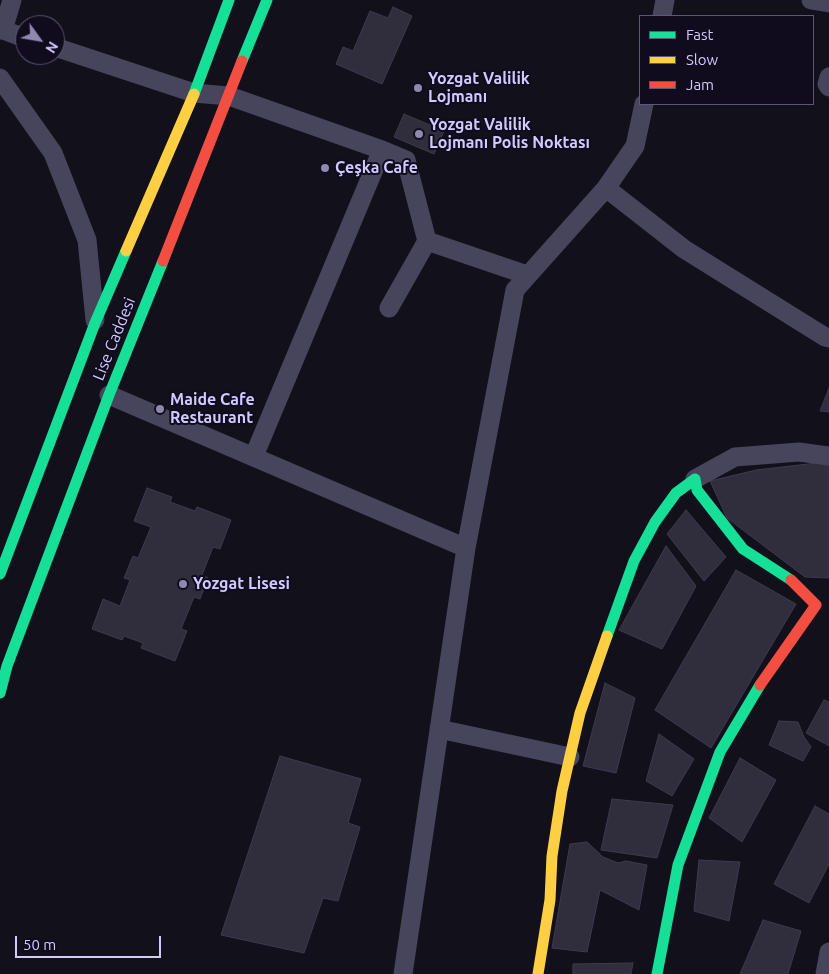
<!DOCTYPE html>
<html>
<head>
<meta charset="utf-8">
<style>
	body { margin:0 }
	#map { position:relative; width:829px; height:974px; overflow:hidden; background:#12101a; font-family:Ubuntu,sans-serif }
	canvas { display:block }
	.legend { position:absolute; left:639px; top:15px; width:175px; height:90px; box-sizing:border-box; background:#100c1e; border:1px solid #5e5878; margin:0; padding:6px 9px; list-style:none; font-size:15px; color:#d2caff }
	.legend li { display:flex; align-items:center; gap:10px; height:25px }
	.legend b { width:25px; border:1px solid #5e5878 }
	.north { position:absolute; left:15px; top:15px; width:50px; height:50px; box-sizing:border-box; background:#100c1e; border:1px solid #5e5878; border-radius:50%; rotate:122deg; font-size:14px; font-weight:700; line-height:20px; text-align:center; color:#d2caff }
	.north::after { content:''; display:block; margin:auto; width:18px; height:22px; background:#8f89af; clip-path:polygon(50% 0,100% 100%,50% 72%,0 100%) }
	.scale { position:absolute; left:15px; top:936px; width:146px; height:22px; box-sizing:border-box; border:2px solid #d2caff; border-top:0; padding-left:6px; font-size:15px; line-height:18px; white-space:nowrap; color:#d2caff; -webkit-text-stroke:4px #100c1e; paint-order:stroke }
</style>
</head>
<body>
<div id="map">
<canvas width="829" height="974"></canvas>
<ul class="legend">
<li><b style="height:6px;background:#16e098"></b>Fast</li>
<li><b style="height:6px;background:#ffcf43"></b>Slow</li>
<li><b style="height:6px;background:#f24e42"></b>Jam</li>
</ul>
<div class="north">N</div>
<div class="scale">50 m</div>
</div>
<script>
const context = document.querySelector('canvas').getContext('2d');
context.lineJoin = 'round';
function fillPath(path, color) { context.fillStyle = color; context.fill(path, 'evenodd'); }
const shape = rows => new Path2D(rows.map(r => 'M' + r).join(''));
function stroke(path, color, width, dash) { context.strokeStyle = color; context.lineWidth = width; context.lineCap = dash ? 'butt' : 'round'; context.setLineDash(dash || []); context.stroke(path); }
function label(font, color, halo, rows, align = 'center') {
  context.font = font + ' Ubuntu,sans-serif'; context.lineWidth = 4; context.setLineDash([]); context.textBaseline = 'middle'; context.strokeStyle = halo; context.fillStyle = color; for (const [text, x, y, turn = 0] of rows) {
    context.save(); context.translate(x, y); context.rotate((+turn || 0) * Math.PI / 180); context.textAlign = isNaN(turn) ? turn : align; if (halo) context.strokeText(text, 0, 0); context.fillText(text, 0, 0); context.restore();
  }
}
const building = shape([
	[393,7,412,16,382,84,336,64,343,47,353,51,370,11,388,18,393,7],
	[404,114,444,131,434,154,394,137,404,114],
	[829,388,829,412,820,411,829,388],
	[817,463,829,465,829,578,805,577,727,518,710,481,756,470,817,463],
	[147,488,172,497,170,502,195,511,197,507,231,520,220,549,213,547,202,575,208,578,200,599,194,597,181,629,187,631,175,661,141,648,143,643,124,636,122,640,92,629,103,599,120,606,130,580,124,578,133,556,138,558,151,527,134,521,147,488],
	[686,510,726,557,704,581,667,534,686,510],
	[666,546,696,586,662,649,619,630,666,546],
	[736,570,796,604,711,748,655,710,736,570],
	[605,683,635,698,616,773,583,766,605,683],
	[824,700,829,702,829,746,806,733,824,700],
	[779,721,798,722,804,737,811,747,803,761,769,745,779,721],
	[659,734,694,759,672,796,646,781,659,734],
	[280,756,361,779,348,823,360,827,338,901,323,898,304,953,221,935,280,756],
	[740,758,776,780,742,842,709,818,740,758],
	[612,799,673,805,657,858,601,850,612,799],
	[815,806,829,814,829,864,809,903,774,884,815,806],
	[587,842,603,857,618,863,626,861,647,865,639,910,600,890,587,952,552,948,570,844,587,842],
	[699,860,740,862,729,921,694,911,699,860],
	[763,920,801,931,788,974,740,974,763,920],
	[633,963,631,974,573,974,573,964,633,963]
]);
fillPath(building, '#302d3d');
stroke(building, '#3e3a4f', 1);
stroke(shape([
	[811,0,829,3],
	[662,16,665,0],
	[0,30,3,30,12,0],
	[3,30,25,38],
	[55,47,194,93,229,96,382,150,254,456],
	[829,77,827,84,829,87],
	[0,78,53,153,87,240,95,320],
	[644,104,635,146,606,188,684,249,825,337,829,338],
	[382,150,406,160,427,241,527,275],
	[389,308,427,241],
	[109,395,466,548,515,290,606,188],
	[695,479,735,457,799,452,829,456],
	[439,729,570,757],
	[403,974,466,548],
	[825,974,829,952]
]), '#47455b', 19);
stroke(shape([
	[242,61,267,0],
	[194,94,229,0],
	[0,574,95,323,126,251],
	[607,636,634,561,655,522,676,493,695,479,697,490,743,549,791,580],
	[0,693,7,666,109,395,163,261],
	[657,974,678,865,720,752,760,685]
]), '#16e098', 11);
stroke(shape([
	[126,251,194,94],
	[538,974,550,900,552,856,562,791,580,713,607,636]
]), '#ffcf43', 11);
stroke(shape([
	[163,261,242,61],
	[760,685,816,605,791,580]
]), '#f24e42', 11);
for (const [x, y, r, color] of [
	[418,88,5,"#8f89af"],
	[419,134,5,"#8f89af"],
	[325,168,5,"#8f89af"],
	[160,409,5,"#8f89af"],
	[183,584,5,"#8f89af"]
]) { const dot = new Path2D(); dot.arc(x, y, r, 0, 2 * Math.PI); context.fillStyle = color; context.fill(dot); stroke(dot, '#100c1e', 2); }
label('bold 16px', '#d2caff', '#100c1e', [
	["Yozgat Valilik",428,79],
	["Lojmanı",428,97],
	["Yozgat Valilik",429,125],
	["Lojmanı Polis Noktası",429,143],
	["Çeşka Cafe",335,168],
	["Maide Cafe",170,400],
	["Restaurant",170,418],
	["Yozgat Lisesi",193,584]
], 'left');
label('16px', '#d2caff', '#100c1e', [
	["Lise Caddesi",114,339,-68]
]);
</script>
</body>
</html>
